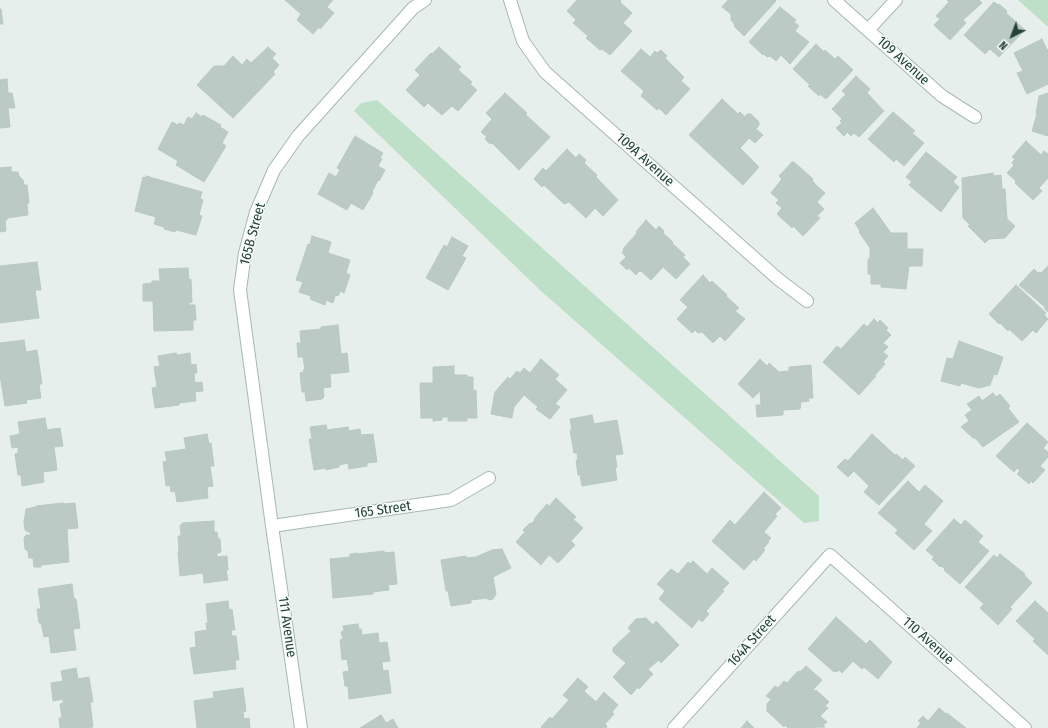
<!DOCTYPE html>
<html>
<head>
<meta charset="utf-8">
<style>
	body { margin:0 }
	#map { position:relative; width:1048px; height:728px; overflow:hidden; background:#e6efeb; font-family:"Fira Sans Condensed",sans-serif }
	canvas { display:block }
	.north { position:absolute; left:992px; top:16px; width:40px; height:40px; -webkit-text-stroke:3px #f7fbf9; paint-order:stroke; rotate:222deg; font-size:11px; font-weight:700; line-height:16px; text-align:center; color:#24423a }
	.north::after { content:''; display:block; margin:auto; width:14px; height:18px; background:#24423a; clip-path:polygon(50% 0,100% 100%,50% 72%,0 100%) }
</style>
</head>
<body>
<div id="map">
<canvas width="1048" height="728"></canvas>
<div class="north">N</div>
</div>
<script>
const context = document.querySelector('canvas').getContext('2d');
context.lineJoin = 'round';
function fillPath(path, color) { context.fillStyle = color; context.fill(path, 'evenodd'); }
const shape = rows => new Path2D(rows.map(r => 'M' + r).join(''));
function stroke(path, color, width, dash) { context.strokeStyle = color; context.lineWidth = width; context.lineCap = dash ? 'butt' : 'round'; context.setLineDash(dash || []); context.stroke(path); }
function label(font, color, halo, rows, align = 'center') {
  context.font = font + ' "Fira Sans Condensed",sans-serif'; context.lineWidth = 3; context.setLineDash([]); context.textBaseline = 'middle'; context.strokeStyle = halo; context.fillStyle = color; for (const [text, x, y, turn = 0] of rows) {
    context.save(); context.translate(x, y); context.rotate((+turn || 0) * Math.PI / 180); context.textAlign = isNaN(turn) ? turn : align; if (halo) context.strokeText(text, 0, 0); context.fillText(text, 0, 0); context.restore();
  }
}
fillPath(shape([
	[1018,0,1048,0,1048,27],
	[377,100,819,496,819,521,804,523,541,291,354,111,361,103]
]), '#bfe0c8');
const building = shape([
	[285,0,333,0,327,7,334,13,320,29,319,27,313,34,297,20,301,14,285,0],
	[577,0,620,0,621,1,620,2,632,13,623,23,632,31,610,55,602,49,600,50,586,38,588,36,573,23,576,20,567,11,577,0],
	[728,0,775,0,776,1,744,36,734,26,735,25,731,20,731,14,722,7,728,0],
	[947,0,979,0,982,3,963,20,966,23,950,40,934,25,940,19,936,16,949,2,947,0],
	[994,2,998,5,999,4,1007,11,1006,13,1025,30,999,57,990,49,985,54,964,35,994,2],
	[780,7,796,20,794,22,799,26,795,31,809,42,790,64,781,55,776,61,770,56,767,57,764,54,763,55,749,42,780,7],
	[0,9,1,9,3,24,0,24,0,9],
	[1042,39,1047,50,1048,49,1048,84,1027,94,1017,73,1023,71,1014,53,1042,39],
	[816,44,824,52,825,50,835,59,838,56,853,70,826,99,820,94,819,96,808,86,810,85,793,69,816,44],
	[268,47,276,54,272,58,279,65,273,72,275,74,233,118,197,85,214,66,224,66,233,56,242,65,247,59,251,63,268,47],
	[439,47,461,67,458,70,472,82,470,84,477,90,458,111,452,106,442,115,428,103,424,107,406,90,420,75,415,70,431,53,432,54,439,47],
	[641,49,650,57,655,51,657,53,661,50,667,56,665,58,684,77,681,81,690,89,666,115,659,108,657,110,641,96,644,91,621,71,641,49],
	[856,76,870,89,867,93,884,111,859,137,854,133,851,136,847,132,844,136,836,128,842,123,840,121,842,119,832,109,846,94,842,91,856,76],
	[7,79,8,93,12,93,15,108,8,108,10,127,0,128,0,80,7,79],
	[505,93,527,113,525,114,550,137,519,170,492,143,490,144,485,139,487,137,481,132,492,119,486,113,505,93],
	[1048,93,1048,136,1032,131,1037,114,1036,113,1039,96,1048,93],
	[722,99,738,114,740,112,745,117,747,114,751,114,759,122,759,125,756,129,763,135,755,143,749,138,740,148,759,167,743,185,689,135,722,99],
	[893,112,915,131,912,133,924,143,904,166,896,159,894,162,868,139,893,112],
	[196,113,202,117,203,115,221,125,220,127,228,132,222,143,226,146,204,182,176,165,178,161,158,149,172,122,178,125,179,123,184,125,188,117,192,119,196,113],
	[355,136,383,153,380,158,382,159,378,166,385,170,379,181,378,180,372,192,373,193,363,210,351,203,347,210,318,194,329,173,336,177,340,170,337,168,355,136],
	[1026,141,1041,155,1044,151,1048,154,1048,178,1039,188,1042,191,1033,200,1015,183,1016,181,1007,173,1014,165,1012,163,1015,159,1012,157,1026,141],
	[567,149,576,158,579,154,586,160,584,163,597,175,596,177,618,200,603,216,595,208,586,218,569,202,564,204,544,185,542,187,534,179,543,168,546,171,567,149],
	[926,152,957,177,953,182,959,187,941,212,909,185,912,182,906,177,926,152],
	[792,162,794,162,813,179,812,180,814,183,825,193,817,202,824,209,817,216,820,218,803,236,793,226,792,228,777,214,782,208,776,203,779,200,771,193,782,179,779,176,792,162],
	[11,167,11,172,18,172,19,176,23,180,24,185,27,185,29,203,27,203,28,215,7,218,7,220,5,221,6,231,0,232,0,168,11,167],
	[993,173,993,176,1001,175,1002,189,1005,189,1007,219,1015,226,1005,238,989,239,985,243,968,226,970,225,963,218,962,178,993,173],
	[146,176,202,192,200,199,203,200,199,215,202,216,196,235,176,230,175,232,164,229,164,227,154,224,156,217,135,211,143,177,146,178,146,176],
	[873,208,891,233,907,233,907,249,923,249,922,266,909,266,906,289,881,287,881,284,871,284,871,274,868,274,868,259,870,259,870,248,859,232,860,231,855,223,873,208],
	[646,220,656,230,659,226,664,231,663,233,673,242,672,243,685,255,683,257,690,264,676,279,663,267,651,280,641,271,639,271,636,275,629,268,627,270,620,263,626,257,622,252,624,250,623,249,637,233,636,232,646,220],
	[312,236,331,242,328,253,350,260,346,273,350,275,344,293,340,291,339,295,335,296,333,303,326,300,325,305,310,299,311,296,299,292,303,282,296,280,308,244,310,245,312,236],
	[452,237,468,246,462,256,466,258,448,290,426,278,444,245,447,247,452,237],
	[37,262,41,290,35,290,39,318,0,323,0,266,37,262],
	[1048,266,1048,312,1044,308,1045,307,1019,285,1034,269,1038,273,1040,272,1041,273,1048,266],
	[188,268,189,280,191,279,192,302,189,303,189,305,195,305,196,320,193,320,193,330,154,331,153,301,143,301,143,284,152,283,152,281,160,281,159,269,188,268],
	[703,275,710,283,712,281,727,295,726,296,739,308,735,311,745,319,725,341,720,336,713,343,702,332,698,333,695,330,692,333,677,319,688,307,680,300,703,275],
	[1016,285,1046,313,1044,315,1048,319,1036,333,1033,330,1022,341,1009,329,1008,331,1000,323,999,324,989,314,1016,285],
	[874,319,878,323,880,320,888,328,886,330,891,335,883,343,888,347,883,352,888,356,883,362,885,364,875,375,876,376,859,395,823,362,837,346,841,349,864,324,867,327,874,319],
	[338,325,341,354,347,353,349,372,330,374,331,387,323,388,324,397,322,399,306,401,305,392,302,392,300,373,304,372,303,370,305,370,303,357,298,357,297,343,301,343,300,331,321,329,321,327,338,325],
	[24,340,26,352,37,350,42,384,39,384,41,398,26,400,27,403,5,406,0,375,0,343,24,340],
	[959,341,1003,357,997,375,994,374,990,385,979,388,961,383,960,386,941,381,947,358,953,359,959,341],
	[176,353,177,355,190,353,191,365,196,364,197,373,194,373,195,383,202,382,203,391,195,392,196,401,179,403,179,405,155,408,152,388,157,387,154,367,160,366,158,356,176,353],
	[541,359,559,375,555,379,567,390,555,404,560,407,550,419,536,409,538,407,524,395,514,407,512,418,491,414,495,392,508,377,510,379,517,371,520,373,524,368,530,373,541,359],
	[760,359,767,366,769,363,779,372,789,371,789,367,811,365,813,398,808,398,809,401,801,402,800,409,783,410,783,415,757,417,756,405,761,405,760,391,753,398,738,384,760,359],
	[454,366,454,375,467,375,467,377,473,377,473,391,476,390,477,418,467,418,467,421,448,421,448,417,442,417,442,420,433,421,433,418,421,418,420,383,433,383,433,367,454,366],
	[993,393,996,397,1000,394,1010,406,1008,408,1019,422,983,447,975,438,973,438,961,427,969,421,965,415,972,410,967,404,979,396,982,401,993,393],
	[592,415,594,424,617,420,623,454,615,455,617,467,615,467,617,480,582,486,580,475,578,475,576,460,578,460,577,453,574,453,570,430,572,430,570,419,592,415],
	[45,418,47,430,60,428,63,446,54,447,57,470,43,472,44,482,22,486,21,475,18,475,15,454,18,453,18,447,12,448,10,436,20,434,18,422,45,418],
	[1027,423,1048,442,1043,448,1048,452,1048,457,1040,466,1045,470,1033,483,1031,481,1029,484,1017,474,1020,471,1017,468,1014,472,996,456,1027,423],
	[326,425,327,430,348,427,349,431,360,429,361,435,373,434,377,462,367,463,367,466,349,469,348,463,339,465,339,467,326,470,326,468,314,470,309,439,312,439,310,427,326,425],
	[207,434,209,444,211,443,214,466,210,466,213,486,207,487,208,498,177,502,175,491,171,492,170,485,166,486,163,462,167,461,165,452,186,449,184,438,207,434],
	[872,434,895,455,896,454,903,460,905,457,915,466,879,505,864,492,869,486,854,471,848,477,837,467,845,459,848,461,872,434],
	[908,481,919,492,925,485,943,501,924,524,932,531,914,550,895,533,898,530,878,513,908,481],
	[764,492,781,508,775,514,777,516,764,532,771,538,768,541,769,542,763,549,765,550,756,561,754,559,744,570,712,541,730,520,735,525,764,492],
	[556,498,576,517,573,519,583,528,571,541,575,545,558,563,549,555,541,565,516,542,525,532,523,530,530,523,531,524,535,520,534,519,547,504,549,506,556,498],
	[63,503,62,504,75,503,78,528,67,529,69,562,41,565,41,567,34,567,33,558,29,558,28,552,25,549,24,538,26,535,31,535,30,532,28,532,25,530,24,522,26,509,36,507,36,506,63,503],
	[954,519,961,525,965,520,983,536,978,542,989,551,960,584,944,570,945,569,941,566,940,567,932,559,934,557,926,550,954,519],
	[214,521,214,532,217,532,218,539,220,539,221,552,217,553,217,557,227,556,228,570,226,570,228,580,204,583,203,573,180,576,178,552,179,552,178,536,181,536,180,525,182,525,182,523,214,521],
	[502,549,511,568,493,577,496,594,493,599,488,600,488,598,471,600,471,603,451,606,448,591,446,591,441,560,466,556,466,558,476,557,492,550,502,549],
	[384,551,384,553,394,552,397,584,388,585,389,590,373,592,373,594,333,598,330,559,350,557,350,554,358,553,358,554,384,551],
	[1000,554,1025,574,1024,575,1032,583,1010,607,1012,609,998,625,980,608,984,604,965,587,994,555,997,558,1000,554],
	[693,561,707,574,712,568,729,583,722,590,724,591,706,611,709,614,702,622,699,619,692,628,659,599,665,591,657,584,671,569,678,574,688,562,690,564,693,561],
	[72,584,74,599,76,599,80,628,73,629,76,650,51,653,49,636,44,637,41,623,39,623,37,609,41,609,38,589,72,584],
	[228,601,229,610,232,609,235,630,231,630,232,636,236,636,239,660,235,660,236,669,194,674,190,648,196,647,195,632,207,630,206,623,208,623,206,604,228,601],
	[1035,601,1048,613,1048,655,1033,641,1035,639,1016,621,1035,601],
	[836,617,866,644,870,640,892,662,878,679,864,667,862,669,853,661,842,673,839,670,837,672,835,671,834,672,808,649,836,617],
	[646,618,653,625,656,621,679,645,661,663,659,660,648,669,653,674,639,689,638,687,631,695,613,677,626,663,613,652,613,648,631,631,628,628,636,619,646,618],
	[358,624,359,629,361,629,362,635,378,633,379,643,387,642,390,661,382,662,383,671,388,670,391,693,349,699,348,686,345,686,343,672,349,671,347,659,342,660,340,640,343,639,341,632,344,631,343,626,358,624],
	[806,666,822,680,813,690,815,691,816,690,829,702,825,706,828,708,820,716,827,722,823,725,825,727,788,728,785,725,784,727,767,711,767,704,771,699,766,696,775,686,778,688,784,681,787,683,798,671,800,672,806,666],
	[76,668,78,679,89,677,93,702,90,702,93,727,86,728,60,728,59,718,62,718,60,704,63,703,63,699,53,701,51,683,63,681,61,671,76,668],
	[578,678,588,687,584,691,596,702,604,692,618,705,612,712,614,714,605,724,607,726,606,728,542,728,541,727,550,717,552,719,569,700,563,695,578,678],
	[243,688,246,711,243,712,244,719,249,718,250,728,197,728,194,701,214,698,213,692,243,688],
	[939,708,946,714,947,713,966,728,917,728,921,723,918,721,923,716,928,721,939,708],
	[381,715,386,723,393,719,398,728,360,728,381,715],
	[747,721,754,728,741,728,747,721]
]);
fillPath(building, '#bbcac4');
stroke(building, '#b8c9c2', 1);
const minor = shape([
	[510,0,523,41,545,72,778,279,807,301],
	[834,0,942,96,975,117],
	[868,30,896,0],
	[272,526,451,500,489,478],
	[301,728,272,526,240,290,245,253,256,212,274,170,298,136,413,8,425,0],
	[674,728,830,555,1025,728]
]);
stroke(minor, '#a8b8b2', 14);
stroke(minor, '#fff', 12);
label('14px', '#24423a', '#f7fbf9', [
	["109 Avenue",903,61,42],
	["109A Avenue",645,160,42],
	["165B Street",253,234,-75],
	["165 Street",383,510,-8],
	["111 Avenue",287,627,82],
	["164A Street",752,641,-48],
	["110 Avenue",928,641,42]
]);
</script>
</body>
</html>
